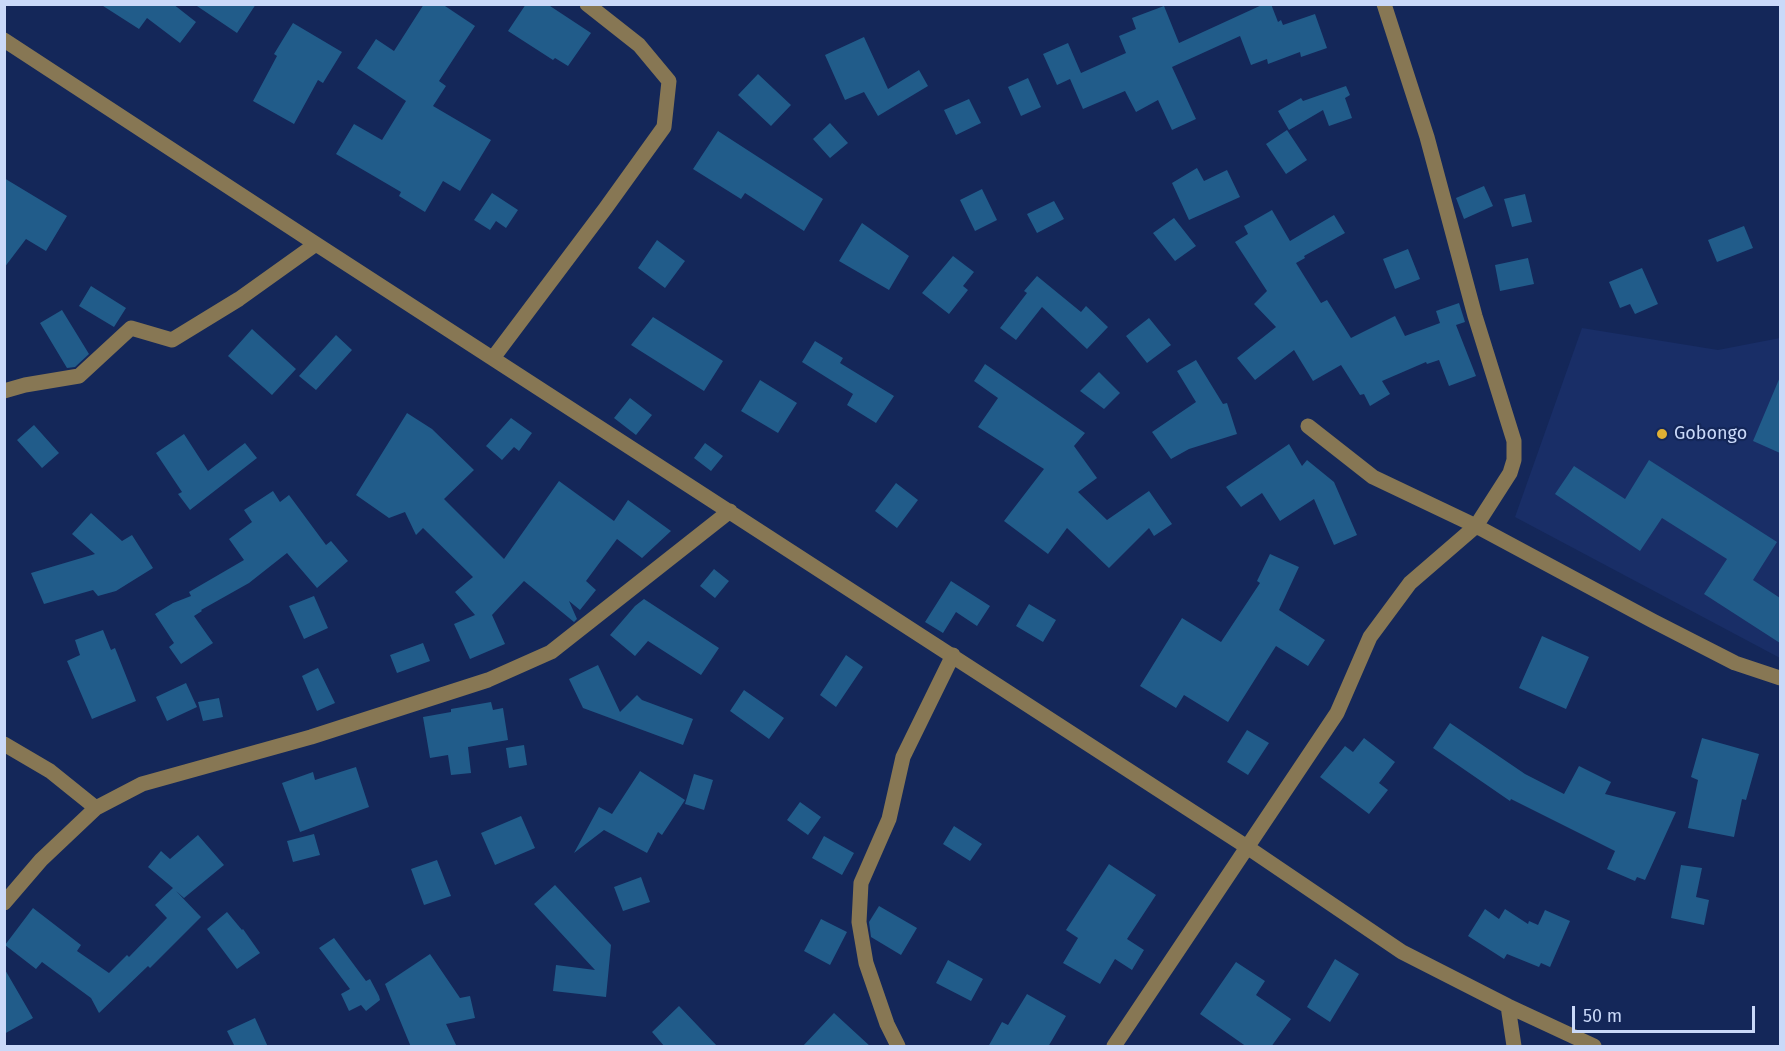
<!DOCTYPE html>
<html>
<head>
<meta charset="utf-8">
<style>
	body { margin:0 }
	#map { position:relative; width:1785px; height:1051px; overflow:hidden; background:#142759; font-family:"Fira Sans",sans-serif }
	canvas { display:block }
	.frame { position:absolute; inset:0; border:6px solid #cad9f9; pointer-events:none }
	.scale { position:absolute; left:1572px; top:1006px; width:183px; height:27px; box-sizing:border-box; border:3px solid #cad9f9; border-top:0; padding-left:8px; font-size:18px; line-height:21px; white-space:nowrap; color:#cad9f9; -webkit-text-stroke:4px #142759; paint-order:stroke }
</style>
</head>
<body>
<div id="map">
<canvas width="1785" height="1051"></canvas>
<div class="frame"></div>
<div class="scale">50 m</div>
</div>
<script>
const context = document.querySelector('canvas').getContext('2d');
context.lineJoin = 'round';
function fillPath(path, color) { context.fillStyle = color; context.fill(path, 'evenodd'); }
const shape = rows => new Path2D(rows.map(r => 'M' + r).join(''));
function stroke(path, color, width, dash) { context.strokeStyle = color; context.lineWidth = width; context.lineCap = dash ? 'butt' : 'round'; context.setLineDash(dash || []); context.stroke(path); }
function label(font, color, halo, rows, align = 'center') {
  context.font = font + ' "Fira Sans",sans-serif'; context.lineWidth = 4.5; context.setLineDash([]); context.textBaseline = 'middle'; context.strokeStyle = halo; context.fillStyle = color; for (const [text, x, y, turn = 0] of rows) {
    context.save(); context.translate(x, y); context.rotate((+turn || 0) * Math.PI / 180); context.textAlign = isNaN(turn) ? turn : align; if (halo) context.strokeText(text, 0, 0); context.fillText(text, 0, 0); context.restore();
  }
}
fillPath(shape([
	[1582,328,1718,350,1780,338,1780,658,1515,517]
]), '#192e67');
fillPath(shape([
	[100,4,173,4,196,22,180,43,147,18,139,29],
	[194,4,256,4,237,33],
	[424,4,442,4,475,26,439,81,446,86,433,106,491,140,460,191,443,181,425,212,399,196,401,192,336,154,354,124,382,140,406,101,357,68,376,39,394,51],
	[526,4,547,4,591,33,568,66,555,58,553,60,508,31],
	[1264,4,1271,4,1278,22,1281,20,1283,25,1315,14,1327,48,1301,57,1300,52,1268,64,1267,59,1251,65,1240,36,1172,67,1196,119,1172,130,1158,100,1136,112,1125,91,1083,109,1070,79,1057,85,1043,54,1068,43,1081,73,1126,53,1119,36,1136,29,1132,18,1164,6,1179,43],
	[293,23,342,52,323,83,318,80,294,124,253,101,277,56,274,54],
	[864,37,888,89,919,70,928,86,878,116,864,92,845,100,825,55],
	[758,74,791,105,771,126,738,95],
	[1028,78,1041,107,1021,116,1008,87],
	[1346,86,1350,95,1345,98,1352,118,1329,126,1323,110,1289,130,1278,111,1301,98,1303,101],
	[969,99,981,123,956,135,944,110],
	[830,123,848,143,830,158,813,139],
	[1287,130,1307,160,1286,174,1266,144],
	[718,131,823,199,804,231,745,193,741,199,693,169],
	[1197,168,1204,181,1227,170,1240,197,1189,220,1172,183],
	[4,178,67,216,46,251,26,239,4,268],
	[1484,186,1493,206,1464,219,1456,198],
	[982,189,997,220,975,231,960,200],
	[492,193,518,210,506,228,496,221,490,230,474,220],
	[1525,194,1532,222,1512,227,1504,199],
	[1054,201,1064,219,1037,233,1027,214],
	[1272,210,1290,241,1334,215,1345,233,1304,256,1305,258,1296,263,1321,303,1327,300,1351,338,1395,316,1405,336,1440,323,1436,311,1459,303,1465,322,1456,325,1476,376,1449,386,1439,360,1427,364,1426,362,1382,381,1390,394,1370,406,1364,394,1360,395,1341,365,1313,381,1294,350,1255,380,1237,358,1276,327,1254,304,1267,291,1235,242,1248,234,1244,226],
	[1174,218,1196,246,1175,261,1153,233],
	[862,223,909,256,889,290,839,261],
	[1744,226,1753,248,1717,262,1708,240],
	[657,240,685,261,665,288,638,268],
	[1408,249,1420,279,1395,289,1383,259],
	[953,256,974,272,963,286,968,290,949,314,922,293],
	[1528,258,1534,284,1500,291,1495,265],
	[1642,268,1658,304,1635,314,1630,304,1620,308,1609,282],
	[1037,276,1081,312,1086,306,1108,327,1087,349,1042,307,1016,340,1000,328,1027,293,1024,291],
	[91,286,126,308,114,327,79,306],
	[62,310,89,354,75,367,67,368,40,323],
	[653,317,723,361,704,391,631,345],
	[1149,318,1171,345,1147,363,1126,336],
	[252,329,296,369,272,395,228,356],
	[336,335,352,350,316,390,299,376],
	[815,341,843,358,840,363,894,396,876,423,847,405,853,394,802,362],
	[1196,360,1223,404,1227,403,1237,434,1189,449,1171,459,1152,432,1196,402,1177,371],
	[985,364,1085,433,1074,446,1097,478,1078,492,1107,520,1149,491,1172,524,1154,536,1149,528,1109,568,1067,528,1048,554,1004,521,1044,469,978,427,998,398,974,381],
	[1099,372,1120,393,1104,409,1080,391],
	[1780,377,1780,453,1753,441],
	[760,380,797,403,778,433,741,411],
	[630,398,652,415,636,435,614,418],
	[407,413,432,429,474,470,444,499,504,559,559,481,614,521,628,500,671,531,642,558,617,539,586,581,596,590,580,610,569,601,577,619,574,622,524,581,492,615,505,644,470,659,454,624,475,615,455,592,473,577,423,528,416,535,405,512,389,518,356,495],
	[511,418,532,433,519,451,514,447,502,460,486,446],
	[34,425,59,453,42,468,17,440],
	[184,434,208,471,245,443,257,458,190,510,178,494,182,492,156,453],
	[705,443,723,456,711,471,694,458],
	[1289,444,1302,466,1307,460,1334,482,1357,535,1334,545,1314,499,1280,521,1262,493,1241,507,1226,487],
	[1649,460,1777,542,1753,580,1780,598,1780,643,1704,594,1727,559,1662,518,1640,551,1555,494,1574,466,1625,499],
	[896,483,918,500,897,528,875,511],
	[273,491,280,502,289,495,326,545,331,541,348,561,317,588,287,553,249,583,201,610,202,611,194,616,213,643,181,664,169,647,174,643,155,614,173,603,191,596,189,592,244,560,229,539,252,522,244,510],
	[91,513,122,541,132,535,153,568,116,591,98,596,93,590,44,604,31,573,95,554,72,534],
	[1270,554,1299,567,1279,610,1325,640,1308,666,1276,646,1228,722,1184,695,1176,708,1140,686,1182,618,1221,642,1260,583,1257,581],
	[714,569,729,581,715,598,700,586],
	[951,581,990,606,977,626,956,612,943,633,925,622],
	[314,596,328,628,304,639,289,606],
	[644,599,719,648,701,675,648,641,635,656,610,635,635,606],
	[1029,604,1056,620,1043,642,1016,626],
	[103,630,111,650,115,648,136,701,92,719,67,661,80,655,75,640],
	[1542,636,1589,657,1566,709,1519,688],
	[423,643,430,661,397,673,390,655],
	[846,655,863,667,836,707,820,695],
	[598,665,620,712,637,695,642,700,693,719,683,745,583,708,569,679],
	[318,668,335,703,317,711,302,676],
	[186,683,197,707,167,721,156,697],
	[744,690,784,718,769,739,730,711],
	[219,698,223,717,203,721,198,702],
	[491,702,493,710,503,708,508,740,468,747,471,773,451,775,448,755,430,758,423,717,451,712,451,709],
	[1450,723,1525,774,1564,794,1579,766,1611,782,1605,794,1676,812,1645,880,1637,877,1635,881,1607,869,1615,851,1511,799,1510,801,1433,748],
	[1247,730,1269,743,1248,775,1227,762],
	[1364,738,1395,762,1379,783,1388,790,1369,814,1320,777,1345,746,1353,752],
	[1702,738,1759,754,1746,800,1742,799,1734,837,1688,828,1698,780,1691,777],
	[524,745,527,765,509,768,506,748],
	[356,767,369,807,300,832,282,783,313,772,315,780],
	[640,771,685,800,662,835,658,832,647,853,604,830,574,853,599,807,612,814],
	[694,774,713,780,704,810,685,804],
	[800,802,821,817,808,835,787,820],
	[521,816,535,848,495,865,481,833],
	[954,826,982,844,970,861,943,844],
	[314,834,320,855,293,862,287,841],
	[198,835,224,865,184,898,176,891,201,917,150,968,148,966,99,1013,91,998,42,962,36,969,5,945,33,908,81,945,77,951,109,973,127,955,129,957,167,918,155,905,173,888,148,867,161,851,170,859],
	[824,836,854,853,842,875,812,858],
	[437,860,451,896,424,905,411,869],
	[1109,864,1156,895,1127,939,1144,950,1132,970,1115,959,1100,984,1063,963,1078,938,1066,930],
	[1681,865,1702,868,1696,897,1709,900,1704,925,1671,918],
	[641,877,650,902,623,911,614,887],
	[555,885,611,945,606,997,553,991,556,965,595,970,534,904],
	[879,906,917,928,901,955,871,937,869,922],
	[1485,909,1499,919,1505,909,1528,924,1529,921,1538,925,1545,910,1570,921,1550,967,1541,963,1539,967,1507,954,1504,959,1468,936],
	[227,912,242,930,243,929,260,953,237,969,207,929],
	[821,919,847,932,830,965,804,951],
	[334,938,366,981,370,979,379,996,380,1000,366,1011,361,1005,349,1011,341,994,350,989,319,948],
	[430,954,460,998,470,996,475,1018,446,1024,457,1047,411,1047,385,984],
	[1335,959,1359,974,1330,1022,1307,1007],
	[948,960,983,979,971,1001,936,983],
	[1236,962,1265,981,1256,995,1291,1019,1271,1047,1247,1047,1200,1014],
	[4,968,33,1018,4,1034],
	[1027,994,1066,1016,1048,1047,988,1047,1002,1022,1008,1025],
	[679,1006,718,1047,665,1047,652,1032],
	[834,1013,871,1047,802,1047],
	[255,1018,268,1047,235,1047,227,1031]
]), '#215c8a');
stroke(shape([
	[4,40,316,244,1247,847,1402,952,1508,1006,1594,1046],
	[493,358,605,209,664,127,669,81,639,45,587,4],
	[4,391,25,385,79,376,131,328,172,340,239,299,316,244],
	[1308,426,1373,477,1476,526,1653,621,1735,663,1780,678],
	[4,744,50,771,96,808],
	[4,903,41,860,96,808,142,784,311,737,488,680,551,652,730,511],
	[1508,1006,1514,1046],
	[898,1046,887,1024,866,963,859,922,861,883,889,819,903,757,953,655],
	[1114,1046,1337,713,1370,637,1410,583,1476,526,1510,473,1514,460,1514,441,1475,316,1427,137,1384,4]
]), '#877754', 15);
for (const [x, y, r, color] of [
	[1662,434,6,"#e0b034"]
]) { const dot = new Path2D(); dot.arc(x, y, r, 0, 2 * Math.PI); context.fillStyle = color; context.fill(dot); stroke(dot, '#142759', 2); }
label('18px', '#cad9f9', '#142759', [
	["Gobongo",1674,434]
], 'left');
</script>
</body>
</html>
